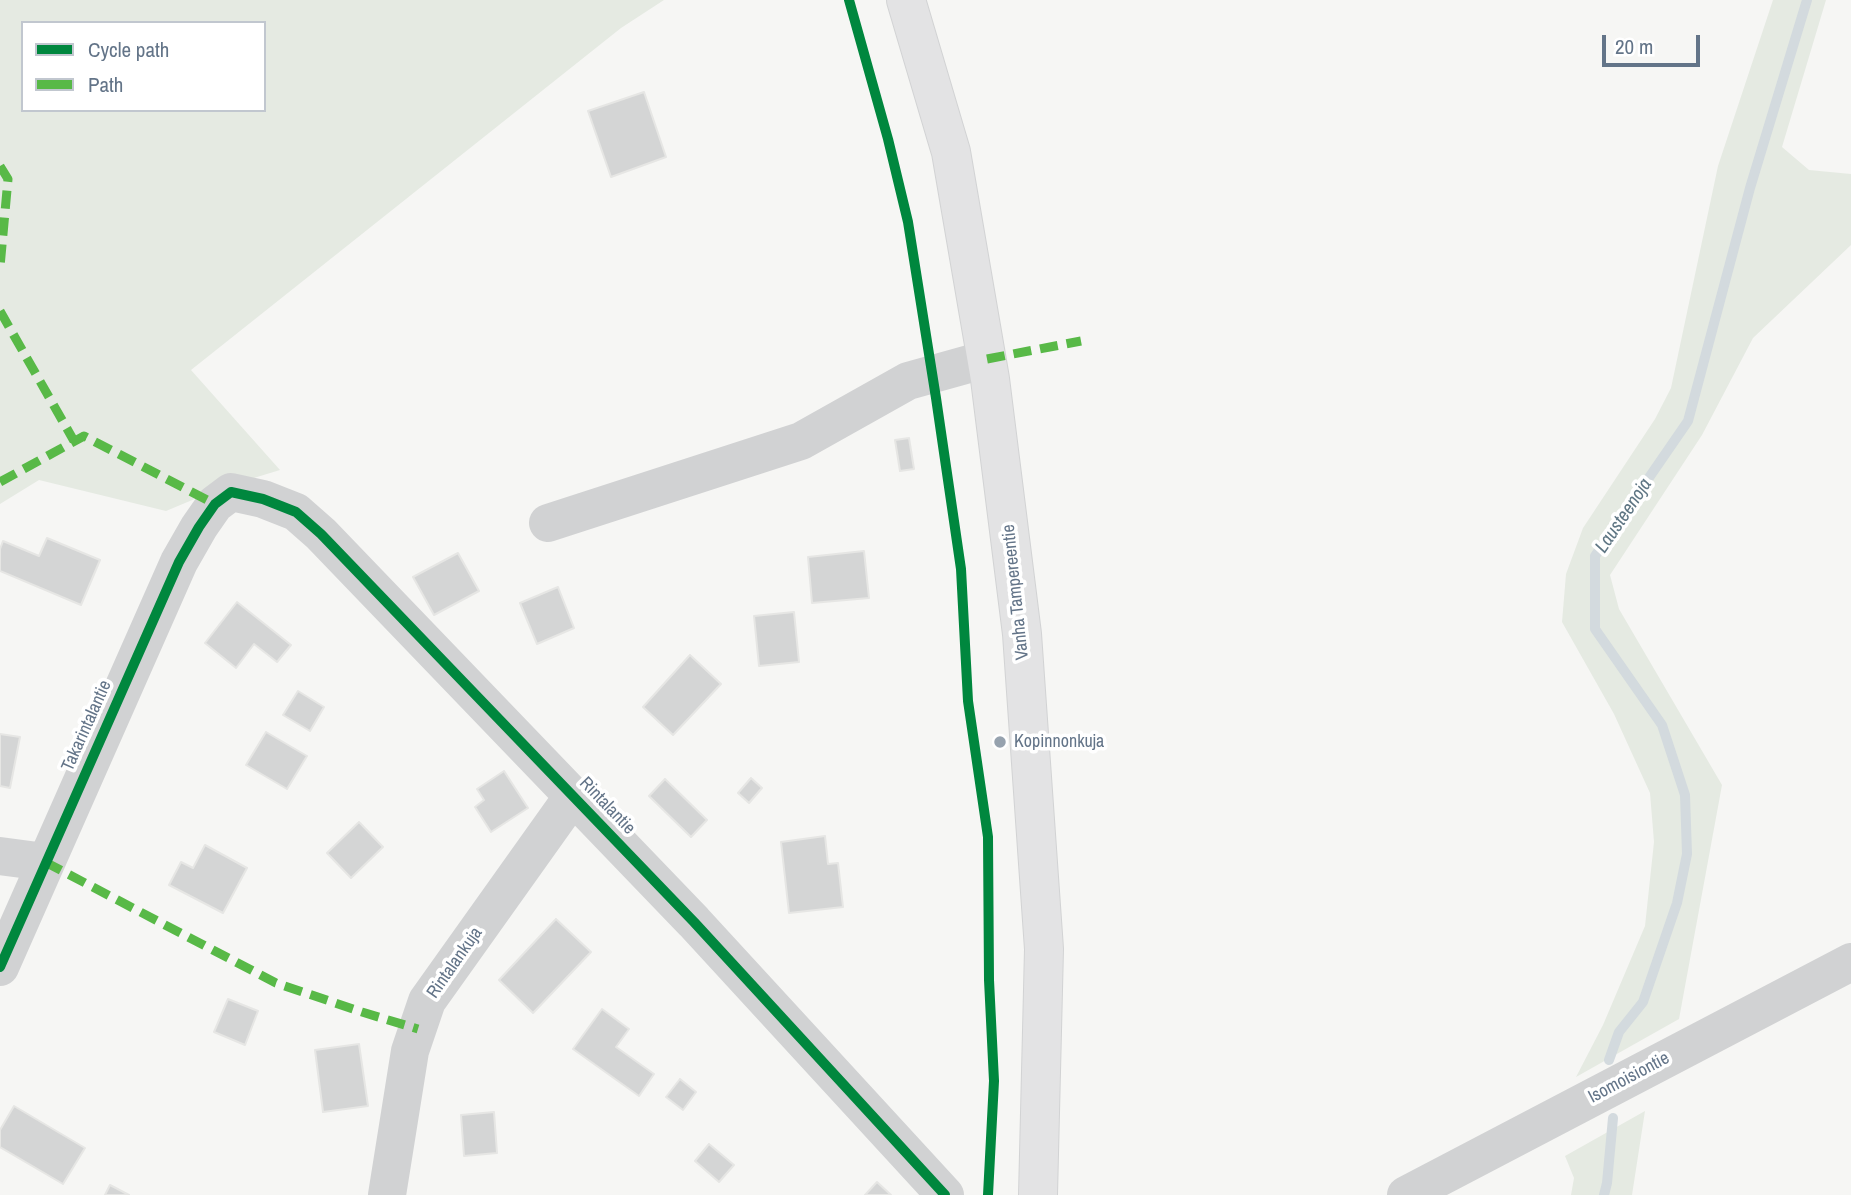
<!DOCTYPE html>
<html>
<head>
<meta charset="utf-8">
<style>
	body { margin:0 }
	#map { position:relative; width:1851px; height:1195px; overflow:hidden; background:#f6f6f4; font-family:"Archivo Narrow",sans-serif }
	canvas { display:block }
	.legend { position:absolute; left:21px; top:21px; width:245px; height:91px; box-sizing:border-box; background:#fff; border:2px solid #c1c7cf; margin:0; padding:9px 12px; list-style:none; font-size:21px; color:#637488 }
	.legend li { display:flex; align-items:center; gap:14px; height:35px }
	.legend b { width:35px; border:2px solid #c1c7cf }
	.scale { position:absolute; left:1602px; top:35px; width:98px; height:32px; box-sizing:border-box; border:4px solid #637488; border-top:0; padding-left:9px; font-size:21px; line-height:24px; white-space:nowrap; color:#637488; -webkit-text-stroke:5px #fff; paint-order:stroke }
</style>
</head>
<body>
<div id="map">
<canvas width="1851" height="1195"></canvas>
<ul class="legend">
<li><b style="height:9px;background:#00873e"></b>Cycle path</li>
<li><b style="height:9px;background:#58b947"></b>Path</li>
</ul>
<div class="scale">20 m</div>
</div>
<script>
const context = document.querySelector('canvas').getContext('2d');
context.lineJoin = 'round';
function fillPath(path, color) { context.fillStyle = color; context.fill(path, 'evenodd'); }
const shape = rows => new Path2D(rows.map(r => 'M' + r).join(''));
function stroke(path, color, width, dash) { context.strokeStyle = color; context.lineWidth = width; context.lineCap = dash ? 'butt' : 'round'; context.setLineDash(dash || []); context.stroke(path); }
function label(font, color, halo, rows, align = 'center') {
  context.font = font + ' "Archivo Narrow",sans-serif'; context.lineWidth = 7; context.setLineDash([]); context.textBaseline = 'middle'; context.strokeStyle = halo; context.fillStyle = color; for (const [text, x, y, turn = 0] of rows) {
    context.save(); context.translate(x, y); context.rotate((+turn || 0) * Math.PI / 180); context.textAlign = isNaN(turn) ? turn : align; if (halo) context.strokeText(text, 0, 0); context.fillText(text, 0, 0); context.restore();
  }
}
fillPath(shape([
	[0,0,664,0,621,28,191,370,280,470,221,488,166,511,39,480,0,504],
	[23,23,264,23,264,110,23,110],
	[1773,0,1826,0,1782,147,1809,170,1851,174,1851,245,1753,338,1702,435,1610,575,1619,609,1722,785,1679,1019,1576,1077,1603,1025,1645,926,1654,842,1650,793,1614,714,1562,622,1566,574,1583,528,1655,419,1671,388,1718,166],
	[1645,1111,1632,1195,1571,1195,1574,1178,1565,1156]
]), '#e5eae2');
stroke(shape([
	[1609,1060,1619,1032,1643,1002,1677,903,1687,854,1685,795,1662,725,1595,629,1595,556,1688,421,1750,188,1807,0],
	[1604,1195,1607,1183,1613,1118]
]), '#d3dade', 10);
const building = shape([
	[644,92,666,157,611,177,588,111,644,92],
	[909,438,914,469,900,471,895,440,909,438],
	[47,538,100,560,81,605,0,571,0,549,3,541,39,556,47,538],
	[864,551,869,598,812,603,808,557,864,551],
	[458,553,479,591,434,615,413,577,458,553],
	[558,587,574,628,537,644,520,603,558,587],
	[237,602,291,645,277,662,254,644,236,668,205,643,237,602],
	[794,612,799,662,759,666,754,616,794,612],
	[690,655,721,684,673,735,643,707,690,655],
	[298,691,324,707,310,731,283,715,298,691],
	[266,732,307,756,287,789,246,765,266,732],
	[0,734,20,737,10,788,0,786,0,734],
	[504,771,528,808,491,832,475,807,484,800,477,789,504,771],
	[751,778,762,788,749,803,738,793,751,778],
	[665,779,707,820,691,837,649,796,665,779],
	[359,822,383,847,351,878,327,853,359,822],
	[825,836,828,864,838,863,843,907,789,913,781,842,825,836],
	[205,845,247,868,223,913,169,885,181,862,193,868,205,845],
	[556,919,591,952,533,1013,499,980,556,919],
	[228,999,258,1011,245,1045,214,1032,228,999],
	[602,1009,629,1029,616,1047,654,1074,639,1096,573,1049,602,1009],
	[359,1044,368,1106,323,1112,315,1050,359,1044],
	[680,1079,696,1092,683,1110,666,1097,680,1079],
	[14,1106,85,1148,63,1184,0,1147,0,1130,14,1106],
	[494,1112,497,1153,464,1156,461,1115,494,1112],
	[709,1144,734,1165,719,1182,695,1161,709,1144],
	[877,1182,891,1195,865,1195,877,1182],
	[110,1185,129,1195,105,1195,110,1185]
]);
fillPath(building, '#d4d5d5');
stroke(building, '#e6e6e4', 2);
const major = shape([
	[906,0,951,152,990,379,1022,634,1044,949,1038,1195]
]);
stroke(major, '#d2d3d4', 40);
stroke(shape([
	[548,523,801,441,908,381,987,359],
	[0,856,45,862],
	[0,967,179,562,199,527,215,504,231,492,263,499,296,512,321,534,694,922,945,1195],
	[387,1195,410,1051,427,1001,573,796],
	[1406,1195,1851,962]
]), '#d1d2d3', 38);
stroke(major, '#e3e3e4', 38);
stroke(shape([
	[0,166,8,179,0,267],
	[0,311,74,441],
	[987,359,1081,341],
	[0,482,84,436,215,504],
	[45,862,276,983,362,1012,418,1029]
]), '#58b947', 9, [18, 9]);
stroke(shape([
	[849,0,888,139,908,222,936,398,961,569,968,701,988,837,989,980,994,1081,988,1195],
	[0,967,179,562,199,527,215,504,231,492,263,499,296,512,321,534,694,922,945,1195]
]), '#00873e', 10);
for (const [x, y, r, color] of [
	[1000,742,7,"#96a2ae"]
]) { const dot = new Path2D(); dot.arc(x, y, r, 0, 2 * Math.PI); context.fillStyle = color; context.fill(dot); stroke(dot, '#fff', 2.5); }
label('18px', '#637488', '#fff', [
	["Vanha Tampereentie",1016,592,-96],
	["Takarintalantie",87,726,-66],
	["Rintalantie",607,806,46],
	["Rintalankuja",455,963,-55],
	["Isomoisiontie",1629,1078,-28]
]);
label('18px', '#637488', '#fff', [
	["Kopinnonkuja",1014,742]
], 'left');
label('italic 19px', '#5f7684', '#fff', [
	["Lausteenoja",1624,516,-56]
]);
</script>
</body>
</html>
